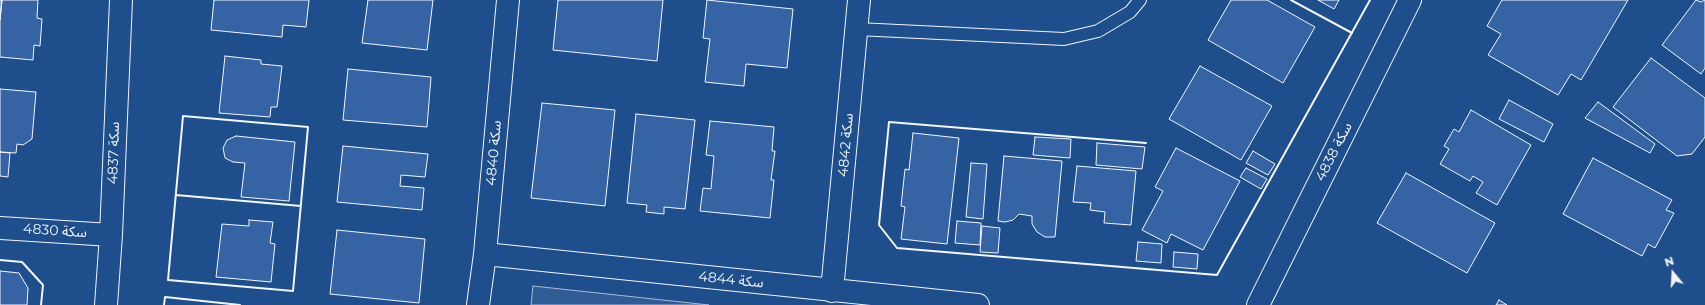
<!DOCTYPE html>
<html>
<head>
<meta charset="utf-8">
<style>
	body { margin:0 }
	#map { position:relative; width:1705px; height:305px; overflow:hidden; background:#1f4e8c; font-family:Montserrat,sans-serif }
	canvas { display:block }
	.north { position:absolute; left:1653px; top:253px; width:40px; height:40px; -webkit-text-stroke:3px #1f4e8c; paint-order:stroke; rotate:342deg; font-size:11px; font-weight:700; line-height:16px; text-align:center; color:#f2f6ff }
	.north::after { content:''; display:block; margin:auto; width:14px; height:18px; background:#f2f6ff; clip-path:polygon(50% 0,100% 100%,50% 72%,0 100%) }
</style>
</head>
<body>
<div id="map">
<canvas width="1705" height="305"></canvas>
<div class="north">N</div>
</div>
<script>
const context = document.querySelector('canvas').getContext('2d');
context.lineJoin = 'round';
function fillPath(path, color) { context.fillStyle = color; context.fill(path, 'evenodd'); }
const shape = rows => new Path2D(rows.map(r => 'M' + r).join(''));
function stroke(path, color, width, dash) { context.strokeStyle = color; context.lineWidth = width; context.lineCap = dash ? 'butt' : 'round'; context.setLineDash(dash || []); context.stroke(path); }
function label(font, color, halo, rows, align = 'center') {
  context.font = font + ' Montserrat,"Noto Sans Arabic",sans-serif'; context.lineWidth = 3; context.setLineDash([]); context.textBaseline = 'middle'; context.strokeStyle = halo; context.fillStyle = color; for (const [text, x, y, turn = 0] of rows) {
    context.save(); context.translate(x, y); context.rotate((+turn || 0) * Math.PI / 180); context.textAlign = isNaN(turn) ? turn : align; if (halo) context.strokeText(text, 0, 0); context.fillText(text, 0, 0); context.restore();
  }
}
const built = shape([
	[533,286,709,305,531,305,533,286]
]);
fillPath(built, '#305b95');
stroke(built, '#a8bbd7', 1);
const building = shape([
	[0,0,2,0,0,20,0,0],
	[2,0,38,0,37,18,42,19,40,46,34,45,33,60,0,57,0,20,2,0],
	[214,0,309,0,306,27,283,25,282,37,211,30,214,0],
	[368,0,433,0,427,50,362,43,368,0],
	[558,0,663,0,657,61,553,50,558,0],
	[707,0,793,9,787,68,746,64,744,86,705,82,710,39,703,38,707,0],
	[1231,0,1267,0,1315,27,1283,83,1208,40,1231,0],
	[1318,0,1339,0,1334,9,1318,0],
	[1502,0,1628,0,1581,80,1571,74,1558,95,1488,55,1501,34,1487,26,1502,0],
	[1696,0,1701,2,1705,0,1705,68,1701,74,1662,45,1696,0],
	[225,56,261,60,261,64,282,66,277,107,271,107,270,117,219,113,225,56],
	[1651,58,1705,98,1705,137,1692,154,1677,156,1613,107,1651,58],
	[1200,66,1272,106,1241,160,1169,119,1200,66],
	[348,69,431,77,427,127,343,120,348,69],
	[0,89,36,92,32,139,23,145,17,144,16,153,0,152,0,89],
	[1509,100,1553,124,1544,142,1499,119,1509,100],
	[1598,102,1655,144,1650,153,1585,118,1598,102],
	[542,103,615,110,605,206,531,198,542,103],
	[1471,110,1531,145,1497,205,1476,193,1483,182,1473,176,1470,181,1440,164,1449,149,1444,146,1454,129,1459,132,1471,110],
	[636,114,695,120,685,209,664,207,664,214,646,212,647,205,627,203,636,114],
	[710,121,774,127,772,151,775,151,771,180,774,180,770,218,700,211,703,188,711,189,714,156,706,155,710,121],
	[913,133,959,138,947,244,901,239,905,207,901,206,905,169,909,170,913,133],
	[236,136,295,142,289,201,241,197,245,163,233,162,225,158,223,148,227,140,236,136],
	[1035,137,1071,139,1070,158,1033,155,1035,137],
	[1097,143,1145,147,1142,169,1096,165,1097,143],
	[343,146,428,154,425,177,401,175,400,186,424,188,422,210,337,202,343,146],
	[1176,148,1240,181,1203,250,1171,234,1167,243,1142,230,1163,191,1155,187,1176,148],
	[1253,151,1275,164,1268,175,1246,163,1253,151],
	[0,152,10,153,8,177,0,176,0,152],
	[1004,156,1062,161,1055,237,1045,237,1037,232,1032,224,1032,216,1019,214,1013,220,1005,222,998,221,1004,156],
	[1593,158,1672,200,1666,210,1674,213,1655,248,1648,244,1642,256,1563,214,1593,158],
	[971,163,987,164,983,219,966,217,971,163],
	[1077,166,1136,171,1131,225,1104,223,1105,212,1090,210,1091,203,1073,202,1077,166],
	[1246,168,1267,179,1261,189,1240,177,1246,168],
	[1406,173,1495,223,1467,273,1377,223,1406,173],
	[249,220,273,222,270,243,275,244,271,282,216,277,222,224,249,226,249,220],
	[957,221,981,223,980,245,955,243,957,221],
	[982,226,1000,228,998,253,980,252,982,226],
	[337,230,425,239,419,303,330,294,337,230],
	[1138,242,1162,244,1161,263,1136,261,1138,242],
	[1174,252,1198,254,1197,269,1173,267,1174,252],
	[0,271,19,273,28,288,27,305,0,305,0,271],
	[1499,300,1507,305,1496,305,1499,300]
]);
fillPath(building, '#3563a3');
stroke(building, '#f2f6ff', 1);
const lane = shape([
	[857,29,1064,39,1098,31,1130,12,1140,0]
]);
const street = shape([
	[0,228,111,235],
	[485,254,978,305],
	[832,291,859,0],
	[106,305,111,235,121,0],
	[478,305,485,254,508,0],
	[1258,305,1410,0]
]);
stroke(lane, '#f2f6ff', 14);
stroke(street, '#f2f6ff', 24);
stroke(lane, '#1f4e8c', 12);
stroke(street, '#1f4e8c', 22);
stroke(shape([
	[1291,0,1352,33],
	[183,116,308,127,293,291,168,280,183,116],
	[1146,143,889,122,879,225,897,248,1217,275,1370,0],
	[176,195,301,206],
	[0,260,22,262,43,285,41,305],
	[164,305,165,297,240,305]
]), '#f2f6ff', 2);
label('14px', '#f2f6ff', '#1f4e8c', [
	["سكة 4842",846,145,-85],
	["سكة 4838",1334,152,-63],
	["سكة 4837",114,153,-88],
	["سكة 4840",494,153,-85],
	["سكة 4830",55,231,4],
	["سكة 4844",731,280,6]
]);
</script>
</body>
</html>
